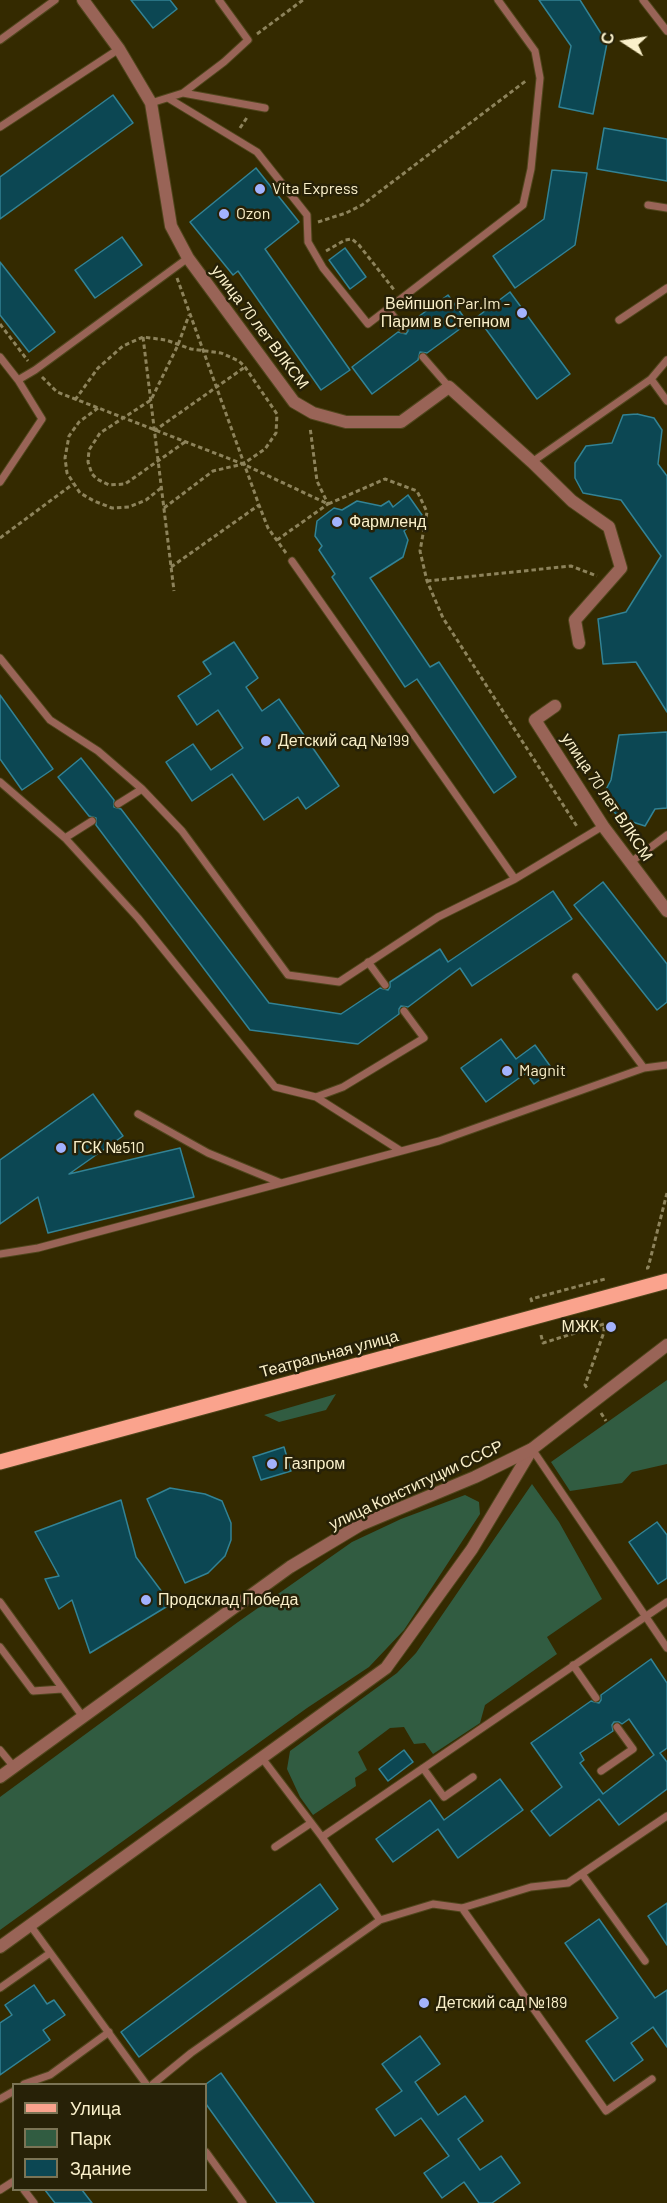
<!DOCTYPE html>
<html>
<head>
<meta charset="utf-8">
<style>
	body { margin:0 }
	#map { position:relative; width:667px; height:2203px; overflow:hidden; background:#342a00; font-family:Barlow,sans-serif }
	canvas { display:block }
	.legend { position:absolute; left:12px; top:2083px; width:195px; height:108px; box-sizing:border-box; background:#272107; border:2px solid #7b7455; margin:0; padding:8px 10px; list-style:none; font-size:18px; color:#faf0ca }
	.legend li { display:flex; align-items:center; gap:12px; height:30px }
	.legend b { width:30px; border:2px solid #7b7455 }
	.north { position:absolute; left:595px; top:12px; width:60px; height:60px; -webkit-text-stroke:4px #272107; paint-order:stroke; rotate:282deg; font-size:16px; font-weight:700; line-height:24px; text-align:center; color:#faf0ca }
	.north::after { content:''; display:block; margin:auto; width:21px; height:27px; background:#faf0ca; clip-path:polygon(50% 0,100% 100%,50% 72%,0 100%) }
</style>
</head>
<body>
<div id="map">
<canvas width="667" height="2203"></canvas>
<ul class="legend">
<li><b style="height:8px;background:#faa38d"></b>Улица</li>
<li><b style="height:16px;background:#315c41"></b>Парк</li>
<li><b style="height:16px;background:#0c4753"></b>Здание</li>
</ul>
<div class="north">С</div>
</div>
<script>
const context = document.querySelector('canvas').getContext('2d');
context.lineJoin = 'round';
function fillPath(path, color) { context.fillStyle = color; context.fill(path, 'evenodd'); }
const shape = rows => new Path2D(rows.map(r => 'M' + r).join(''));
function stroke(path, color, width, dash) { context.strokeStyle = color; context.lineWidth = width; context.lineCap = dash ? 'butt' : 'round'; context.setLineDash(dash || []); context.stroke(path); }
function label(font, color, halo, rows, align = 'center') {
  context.font = font + ' Barlow,sans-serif'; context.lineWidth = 5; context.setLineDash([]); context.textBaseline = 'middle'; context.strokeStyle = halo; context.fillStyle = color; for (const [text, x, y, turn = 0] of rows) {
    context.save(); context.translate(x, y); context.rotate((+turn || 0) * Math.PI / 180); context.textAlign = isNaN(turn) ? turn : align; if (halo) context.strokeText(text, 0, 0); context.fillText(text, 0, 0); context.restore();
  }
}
fillPath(shape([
	[667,1380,667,1464,632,1472,622,1483,570,1491,551,1462],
	[336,1394,326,1410,279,1422,264,1415],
	[532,1484,559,1522,602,1599,547,1637,557,1654,485,1705,480,1723,433,1754,425,1743,414,1744,404,1727,390,1728,358,1752,367,1770,355,1778,356,1786,313,1815,300,1797,287,1769,290,1751,397,1673,416,1653],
	[465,1495,479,1502,480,1514,404,1630,369,1667,307,1708,0,1930,0,1797,238,1622,352,1542,401,1519]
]), '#315c41');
const building = shape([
	[131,0,170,0,177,9,153,28,131,0],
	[539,0,580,0,607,43,593,114,559,107,571,46,539,0],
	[113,95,133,123,0,219,0,177,113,95],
	[604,128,667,139,667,181,597,169,604,128],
	[256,168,299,222,265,249,350,370,321,390,238,271,233,275,190,222,256,168],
	[552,170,587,173,575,245,515,288,493,256,544,219,552,170],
	[122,237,142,265,95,298,75,270,122,237],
	[345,248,366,277,350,289,329,260,345,248],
	[0,262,55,332,29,352,0,315,0,262],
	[510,292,570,374,537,399,477,317,510,292],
	[448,295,468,323,427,353,420,352,418,360,372,394,352,367,398,332,406,334,408,331,407,325,448,295],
	[637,414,654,418,662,430,658,464,667,476,667,712,636,662,603,664,598,619,626,612,661,556,621,500,583,493,575,478,575,463,586,446,612,443,623,415,637,414],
	[408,495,422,515,404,531,408,540,403,557,370,578,430,667,439,662,516,777,494,793,417,679,405,687,332,577,335,574,319,550,322,546,315,536,317,521,334,508,342,510,357,501,381,506,389,501,393,507,408,495],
	[234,642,258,678,246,687,262,711,279,699,339,786,306,809,298,797,264,820,232,774,192,801,166,762,193,744,211,770,243,748,218,710,197,725,178,696,211,674,203,662,234,642],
	[0,695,53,769,22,790,0,759,0,695],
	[667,732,667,808,655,809,645,826,620,818,601,799,611,780,619,735,667,732],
	[81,758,114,800,114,807,121,809,269,1003,341,1014,380,988,388,990,390,987,390,982,440,949,448,962,553,891,572,919,472,986,460,968,408,1007,401,1006,399,1009,399,1014,358,1044,250,1030,96,825,96,818,89,816,58,777,81,758],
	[603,882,667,964,667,1002,657,1010,574,905,603,882],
	[501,1039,516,1059,535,1045,553,1070,534,1084,526,1073,486,1102,461,1068,501,1039],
	[93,1094,123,1136,69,1174,180,1148,194,1197,48,1233,38,1197,0,1224,0,1160,93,1094],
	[284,1447,291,1471,261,1480,253,1457,284,1447],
	[170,1488,205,1494,222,1501,231,1523,231,1540,225,1556,208,1573,185,1583,147,1499,170,1488],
	[121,1500,136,1557,171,1604,90,1653,72,1600,59,1609,45,1579,59,1576,35,1532,121,1500],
	[657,1522,667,1535,667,1578,658,1584,629,1542,657,1522],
	[651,1659,667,1683,667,1748,660,1753,667,1762,667,1789,619,1825,599,1799,550,1836,531,1811,562,1787,531,1743,591,1701,599,1703,601,1700,601,1695,651,1659],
	[629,1719,654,1755,603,1794,580,1763,584,1760,580,1753,613,1731,612,1725,614,1722,619,1722,622,1724,629,1719],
	[404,1750,413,1762,388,1781,379,1769,404,1750],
	[500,1779,523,1810,458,1858,438,1829,393,1862,376,1839,430,1800,444,1820,500,1779],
	[320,1884,338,1909,139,2057,121,2032,320,1884],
	[667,1903,667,1945,648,1916,667,1903],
	[599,1919,655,1998,667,1990,667,2047,653,2027,631,2043,643,2060,614,2081,586,2041,618,2018,565,1943,599,1919],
	[34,1985,47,2004,54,2000,65,2015,43,2030,50,2040,0,2075,0,2023,12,2015,5,2005,34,1985],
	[420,2036,440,2064,415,2082,438,2115,465,2096,483,2121,458,2139,480,2170,501,2156,520,2183,492,2203,479,2203,464,2182,442,2198,424,2173,449,2156,421,2118,395,2136,376,2109,402,2091,382,2064,420,2036],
	[221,2073,314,2203,277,2203,206,2104,206,2084,221,2073],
	[45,2190,82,2190,92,2203,55,2203,45,2190]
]);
fillPath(building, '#0c4753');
stroke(building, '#328395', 1.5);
const service = shape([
	[643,0,667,31],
	[0,40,55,0],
	[183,93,265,108],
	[168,98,257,152,307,215,308,242,323,268,368,324,523,205,531,169,540,78,535,51,498,0],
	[151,103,183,93,224,62,248,40,219,0],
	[0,127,119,49],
	[648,205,667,208],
	[388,309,403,329],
	[619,320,667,288],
	[0,357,18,380],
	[423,357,449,387],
	[651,379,667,360],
	[532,462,651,379,667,401],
	[0,482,42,419,18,380,35,370,188,258],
	[292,561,515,879,603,826],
	[0,658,50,720,98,751,142,789,182,831,288,975,339,982,438,917,515,879],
	[0,782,65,838,138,918,275,1087,316,1097,343,1087,424,1038,404,1011],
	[118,804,142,789],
	[65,838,92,821],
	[631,862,667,835],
	[368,962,385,985],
	[576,977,644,1068],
	[316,1097,401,1151],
	[138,1114,208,1153,281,1183],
	[0,1254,38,1248,439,1141,644,1068,667,1065],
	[532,1449,667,1648],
	[0,1602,83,1717],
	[0,1647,33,1691,62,1689],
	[573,1665,596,1698],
	[0,1750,14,1767],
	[423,1768,444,1797,473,1777],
	[601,1771,633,1749,617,1727],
	[322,1837,667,1602],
	[275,1847,311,1823],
	[582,1874,645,1961],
	[462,1908,606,2111,652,2079],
	[380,1920,433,1904,462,1908,531,1887,568,1883,667,1816],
	[30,1925,146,2084],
	[0,1988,50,1953],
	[24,2084,50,2075,109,2032],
	[153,2084,191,2053,380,1920,322,1837,262,1758],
	[0,2099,14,2091],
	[206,2152,243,2203],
	[0,2190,14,2181],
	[24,2190,34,2203]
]);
const minor = shape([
	[83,0,119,49,151,103,171,226,188,258,294,402,313,413,346,422,401,422,449,387,532,462,572,501,609,527,621,568,575,620,579,643],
	[555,706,535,720,603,826,667,911],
	[0,1947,386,1668,472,1549,532,1449]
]);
const tertiary = shape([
	[0,1777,290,1567,360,1525,475,1477,532,1449,667,1345]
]);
const primary = shape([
	[0,1462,667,1281]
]);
stroke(service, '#50461c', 9);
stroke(minor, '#50461c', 14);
stroke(tertiary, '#50461c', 14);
stroke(primary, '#50461c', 17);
stroke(shape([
	[257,34,303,0],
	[240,128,248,116],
	[318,222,346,213,362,205,527,80],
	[326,251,345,240,352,239,359,245,395,291],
	[177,278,259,505,268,528,286,553],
	[0,324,28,361],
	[143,337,174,591],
	[42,377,57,392,243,464,328,504,385,479,417,491,427,512,420,551,427,581,443,618,578,828],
	[75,400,98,368,123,346,143,337,166,340,191,349,221,353,239,361,245,367,277,414,276,433,265,449,243,464,213,471,164,508],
	[98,408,79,422,69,436,65,458,67,473,80,493,94,501,112,508,129,507,146,500,161,488],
	[154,431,245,367],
	[185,442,125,484,109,485,97,479,92,474,88,462,89,450,100,433,151,400,178,345,189,315],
	[0,538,73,484],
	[277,540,328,504,317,481,310,427],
	[171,567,259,505],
	[427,581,571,566,597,576],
	[646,1268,648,1268,667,1193],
	[532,1302,531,1299,605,1279],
	[541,1335,543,1343,604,1324,604,1332,585,1385,587,1388],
	[601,1413,606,1421]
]), '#8d835b', 3, [4.5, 3]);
stroke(service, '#996457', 7);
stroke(minor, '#996457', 12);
stroke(tertiary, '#996457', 12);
stroke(primary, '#faa38d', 15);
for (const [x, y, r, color] of [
	[260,189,6,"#a3b2fd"],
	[224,214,6,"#a3b2fd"],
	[522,313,6,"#a3b2fd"],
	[337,522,6,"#a3b2fd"],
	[266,741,6,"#a3b2fd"],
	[507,1071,6,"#a3b2fd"],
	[61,1148,6,"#a3b2fd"],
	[611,1327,6,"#a3b2fd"],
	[272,1464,6,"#a3b2fd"],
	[146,1600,6,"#a3b2fd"],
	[424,2003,6,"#a3b2fd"]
]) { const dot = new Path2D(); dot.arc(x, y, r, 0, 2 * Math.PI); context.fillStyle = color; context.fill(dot); stroke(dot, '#272107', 2); }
label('16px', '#faf0ca', '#272107', [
	["Vita Express",272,189],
	["Ozon",236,214],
	["Вейпшоп Par.Im -",510,304,"right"],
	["Парим в Степном",510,322,"right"],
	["Фармленд",349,522],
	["Детский сад №199",278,741],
	["Magnit",519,1071],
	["ГСК №510",73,1148],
	["МЖК",599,1327,"right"],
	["Газпром",284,1464],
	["Продсклад Победа",158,1600],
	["Детский сад №189",436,2003]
], 'left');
label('16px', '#faf0ca', '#272107', [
	["улица 70 лет ВЛКСМ",260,327,53],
	["улица 70 лет ВЛКСМ",607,797,56],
	["Театральная улица",329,1354,-15],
	["улица Конституции СССР",416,1485,-25]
]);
</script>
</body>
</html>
